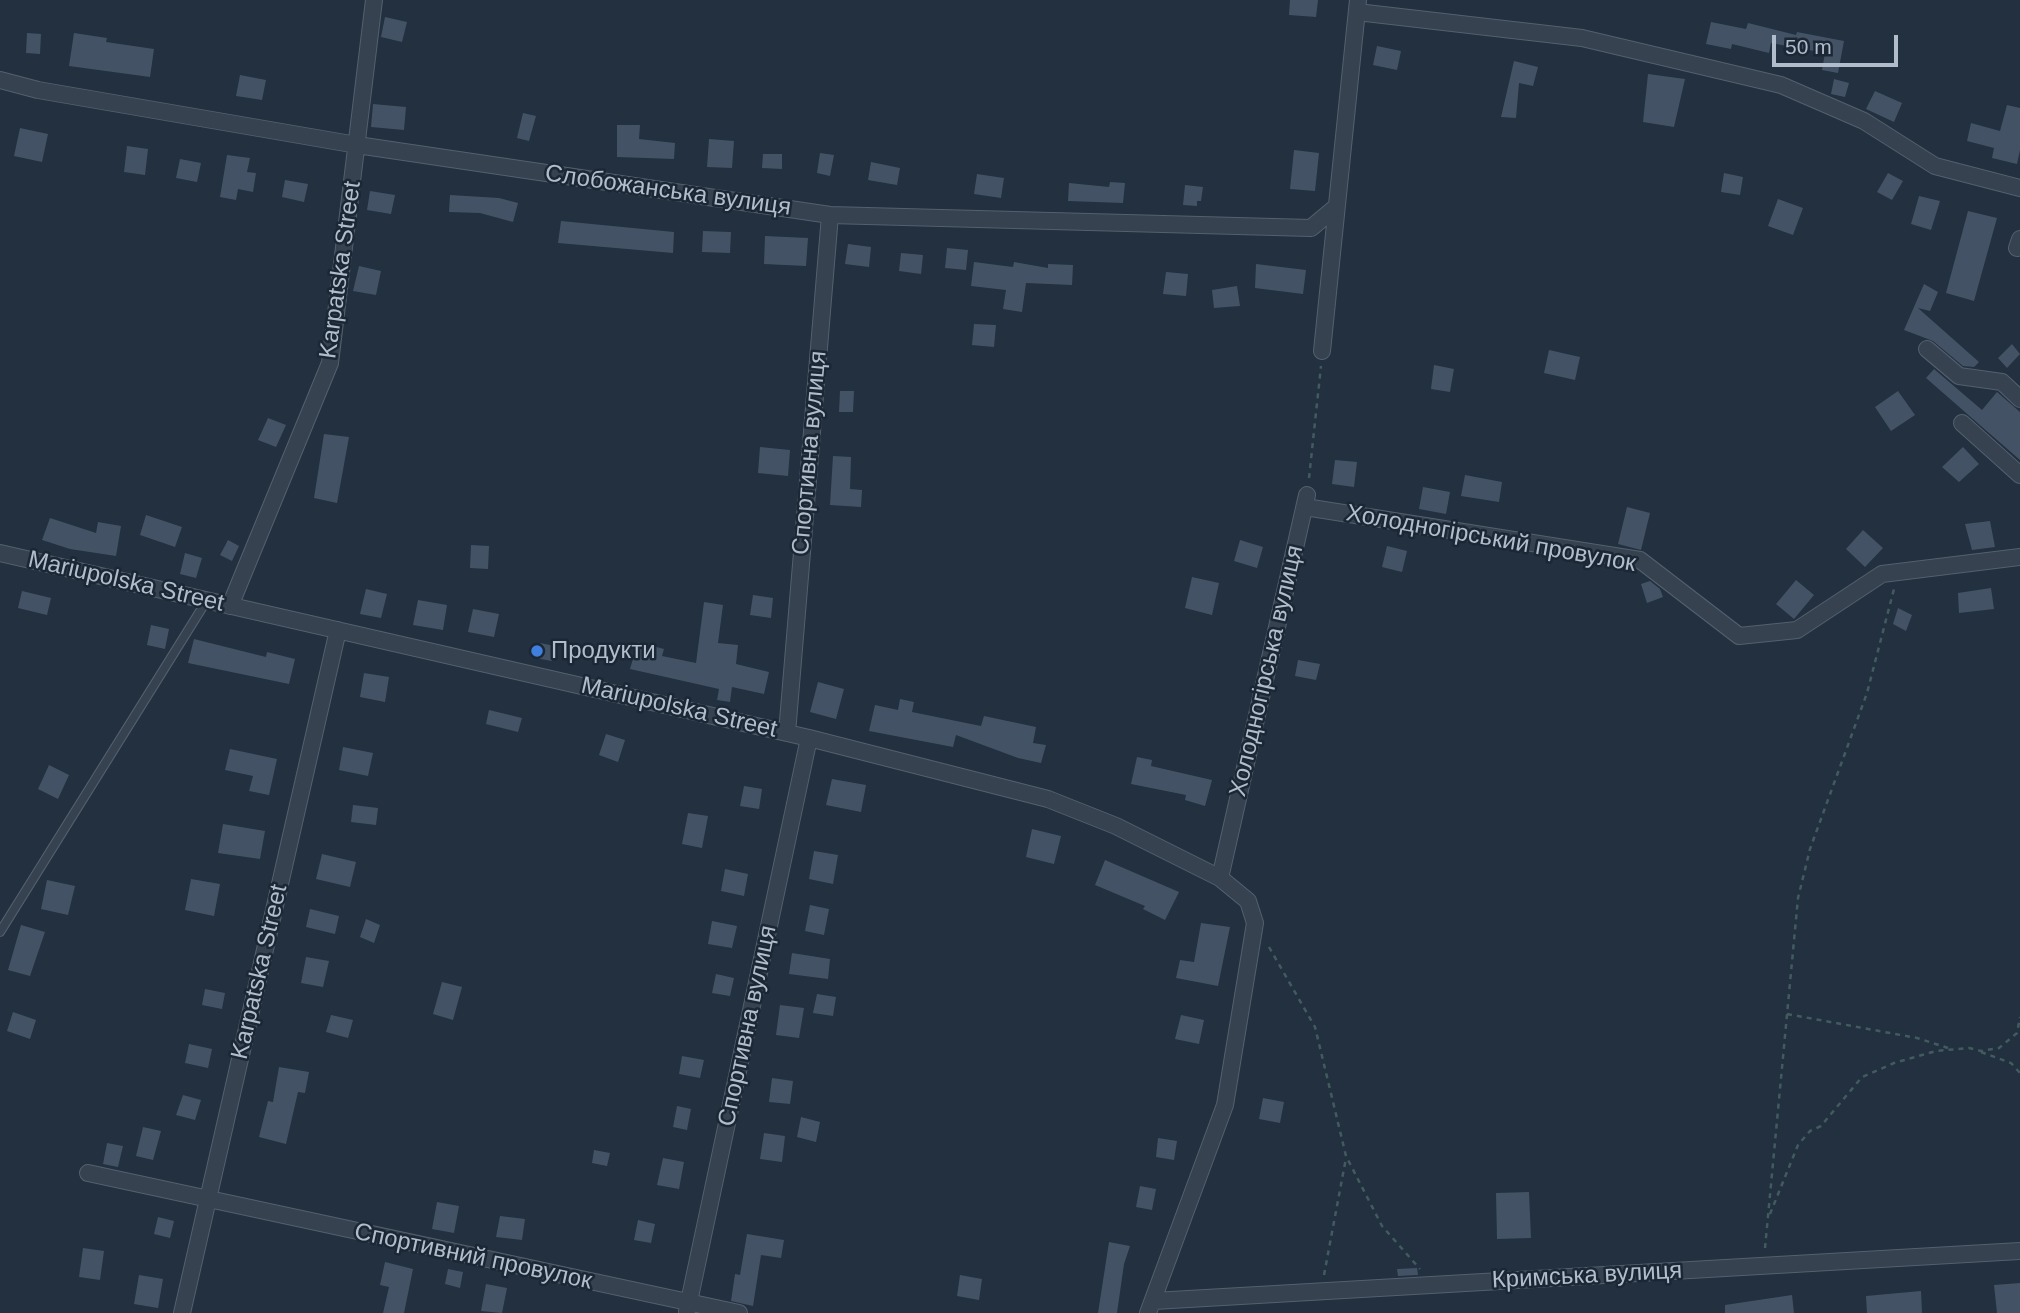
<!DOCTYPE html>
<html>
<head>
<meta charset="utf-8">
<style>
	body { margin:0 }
	#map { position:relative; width:2020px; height:1313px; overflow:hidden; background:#223040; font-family:Helvetica,sans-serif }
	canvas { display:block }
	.scale { position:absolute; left:1772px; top:35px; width:126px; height:32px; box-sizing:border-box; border:4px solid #b2bdcb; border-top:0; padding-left:9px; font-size:21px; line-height:24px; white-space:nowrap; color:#b2bdcb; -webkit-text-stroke:5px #1b2735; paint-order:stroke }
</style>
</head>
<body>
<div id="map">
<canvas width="2020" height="1313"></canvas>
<div class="scale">50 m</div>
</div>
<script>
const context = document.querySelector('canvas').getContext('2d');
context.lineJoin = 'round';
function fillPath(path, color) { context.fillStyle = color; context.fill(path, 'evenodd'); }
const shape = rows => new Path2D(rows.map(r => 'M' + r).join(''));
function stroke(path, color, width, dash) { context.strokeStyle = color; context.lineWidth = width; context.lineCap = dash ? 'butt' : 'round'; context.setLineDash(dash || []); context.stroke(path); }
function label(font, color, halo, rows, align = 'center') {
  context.font = font + ' Helvetica,sans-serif'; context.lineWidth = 5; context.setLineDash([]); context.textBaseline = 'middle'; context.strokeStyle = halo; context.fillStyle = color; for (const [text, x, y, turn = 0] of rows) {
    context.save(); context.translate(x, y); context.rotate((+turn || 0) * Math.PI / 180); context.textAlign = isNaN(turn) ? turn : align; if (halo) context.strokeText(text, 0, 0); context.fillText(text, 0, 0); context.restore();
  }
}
fillPath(shape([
	[1290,0,1318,0,1316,17,1289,15],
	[385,17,407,22,402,42,381,37],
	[1711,22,1746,29,1748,23,1796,35,1797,32,1844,41,1838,73,1822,70,1825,53,1771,43,1769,53,1732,44,1731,49,1706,44],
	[27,33,41,34,40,54,26,53],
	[74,33,107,38,106,42,154,49,150,77,69,66],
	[1377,46,1401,51,1397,70,1373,65],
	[1514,61,1538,67,1533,86,1519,83,1516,118,1501,117],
	[1648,74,1685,79,1674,127,1643,122],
	[240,75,266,80,262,100,236,96],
	[1834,79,1849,83,1845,97,1831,94],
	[1875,91,1902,103,1894,122,1866,109],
	[373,104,406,107,404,130,371,127],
	[2007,105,2020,108,2020,150,2017,164,1992,158,1994,148,1967,141,1971,123,2000,131],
	[523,113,536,116,529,141,517,138],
	[617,125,640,125,639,139,675,143,674,159,617,157],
	[20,128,48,134,42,162,14,156],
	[709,139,734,141,732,168,707,167],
	[127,146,148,149,145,175,124,172],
	[1294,150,1319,153,1315,191,1290,189],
	[820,153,834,155,830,176,817,173],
	[763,154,782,154,782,169,762,168],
	[227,155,250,158,247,172,256,173,253,192,238,189,236,200,220,197],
	[180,159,201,163,197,182,176,178],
	[871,162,900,168,897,185,868,180],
	[1724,173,1743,177,1740,195,1721,192],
	[1888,173,1903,181,1892,200,1877,192],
	[977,174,1004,178,1001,198,974,194],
	[285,180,308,184,304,202,282,197],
	[1110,182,1125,183,1123,203,1068,201,1069,183,1109,187],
	[1185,185,1203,187,1201,201,1197,201,1197,206,1183,205],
	[370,191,395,195,391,214,367,210],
	[450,195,499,198,518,203,513,222,480,213,449,212],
	[1919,196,1940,201,1931,230,1911,224],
	[1778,199,1803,208,1793,235,1768,226],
	[1968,211,1997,218,1974,301,1946,293],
	[561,221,674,232,673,253,558,243],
	[703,231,731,232,730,253,702,252],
	[765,236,808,238,806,266,764,264],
	[848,244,871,247,869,267,845,264],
	[947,248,968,250,966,270,945,268],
	[901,253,923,255,921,274,899,271],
	[974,262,1013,267,1014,262,1048,268,1048,264,1073,265,1072,285,1026,283,1022,312,1003,309,1006,290,971,286],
	[1256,264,1306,270,1303,294,1255,288],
	[359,266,381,271,376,295,353,291],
	[1166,272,1188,274,1186,296,1163,294],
	[1924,284,1938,292,1930,311,1918,308,1979,362,1974,367,1963,366,1933,341,1904,330],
	[1237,286,1240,306,1214,308,1212,290],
	[974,324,996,325,994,347,972,345],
	[2012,344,2020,354,2007,368,1998,358],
	[1549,350,1580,357,1575,380,1544,373],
	[1434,365,1454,369,1450,392,1431,389],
	[1934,369,1982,410,1997,392,2020,412,2020,460,1926,378],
	[840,391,854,391,853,412,839,412],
	[1898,391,1915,415,1891,431,1875,407],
	[268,418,286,425,276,447,258,440],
	[324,434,349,437,337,503,314,498],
	[760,447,790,450,788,476,758,473],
	[1963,447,1979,464,1959,482,1942,467],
	[833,456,851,457,850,489,862,490,861,507,830,505],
	[1335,460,1357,462,1354,487,1332,484],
	[1465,475,1502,482,1499,502,1461,496],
	[1423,487,1450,492,1446,514,1419,509],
	[1627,507,1650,513,1641,550,1618,544],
	[146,515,182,527,175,547,140,535],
	[50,518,96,533,98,522,121,526,116,556,70,549,42,540],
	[1990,521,1995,547,1972,550,1965,524],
	[1863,530,1883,548,1865,567,1846,549],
	[228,540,239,546,232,561,220,555],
	[1240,540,1263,547,1257,568,1234,561],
	[471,545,489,546,488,569,470,568],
	[1387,546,1407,551,1402,572,1382,567],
	[185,553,202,558,196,578,180,574],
	[1192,577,1219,583,1212,615,1185,608],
	[1796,580,1814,595,1794,619,1776,604],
	[1650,581,1660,589,1663,597,1647,603,1641,584],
	[1991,588,1994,609,1959,613,1958,593],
	[366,589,387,594,381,618,360,614],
	[22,591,51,598,47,615,18,608],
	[753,595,773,598,771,618,750,615],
	[418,600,447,605,443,630,413,625],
	[704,602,723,605,718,643,738,645,736,664,769,672,764,694,732,687,730,702,717,700,719,689,630,669,638,642,664,649,662,656,696,663],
	[1898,608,1912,615,1906,631,1893,624],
	[473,609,499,614,494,637,468,632],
	[151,625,169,629,165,649,147,645],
	[194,639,266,657,267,652,295,659,289,684,188,663],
	[540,643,555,646,552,661,535,658],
	[1298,660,1320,664,1316,680,1295,676],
	[364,673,389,677,385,702,360,697],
	[818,682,844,689,836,719,810,712],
	[900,699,914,702,912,712,981,726,984,716,1036,727,1033,743,1046,745,1041,763,1018,758,956,735,953,747,869,731,875,705,898,710],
	[489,710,522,718,518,732,486,724],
	[606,734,625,740,618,762,599,755],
	[343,747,373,753,368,776,339,770],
	[230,749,277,759,269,795,249,791,253,776,225,770],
	[1137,757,1152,760,1151,766,1212,780,1205,806,1185,800,1186,795,1131,784],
	[49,765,69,775,58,799,38,789],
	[832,779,866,785,861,812,826,805],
	[744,786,762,789,759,809,740,806],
	[353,805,378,808,376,825,351,822],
	[688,813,708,816,702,848,682,844],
	[223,824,265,831,260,859,218,853],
	[1032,829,1061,836,1054,864,1026,857],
	[814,851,838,855,833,884,809,879],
	[322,854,356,862,350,887,316,879],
	[1105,860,1179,892,1165,920,1143,909,1145,906,1095,885],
	[725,869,748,874,744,896,721,891],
	[191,879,220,884,214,916,185,910],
	[47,880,75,886,68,915,41,909],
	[810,905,829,909,824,935,805,931],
	[310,909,339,916,335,934,306,927],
	[366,919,380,925,374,943,360,937],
	[712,921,737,926,732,948,708,944],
	[1201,923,1230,927,1218,986,1176,978,1180,960,1194,962],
	[21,925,45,932,30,976,8,970],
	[792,953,830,959,828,979,789,974],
	[306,957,329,961,323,987,301,983],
	[716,974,734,978,730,996,712,993],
	[442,982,462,987,453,1020,433,1014],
	[205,989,225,993,222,1009,202,1005],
	[817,994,836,997,833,1016,813,1013],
	[780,1005,804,1008,799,1038,776,1035],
	[13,1012,36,1020,30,1039,7,1031],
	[331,1015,353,1020,348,1038,326,1032],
	[1181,1015,1204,1020,1199,1044,1175,1039],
	[189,1044,212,1049,208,1068,185,1063],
	[682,1056,704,1060,700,1078,679,1074],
	[279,1067,309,1072,305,1093,298,1092,286,1144,259,1137,268,1101,273,1102],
	[772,1078,793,1081,790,1104,769,1102],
	[183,1095,201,1100,195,1120,176,1115],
	[1263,1098,1284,1102,1280,1123,1259,1119],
	[677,1106,691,1109,687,1130,673,1127],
	[801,1117,820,1122,816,1142,797,1137],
	[143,1127,161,1131,153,1160,136,1156],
	[764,1133,785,1136,782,1162,760,1159],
	[1158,1138,1177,1141,1174,1160,1156,1157],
	[107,1143,123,1146,118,1167,103,1164],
	[594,1150,610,1153,607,1166,592,1163],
	[663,1158,684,1162,679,1189,657,1185],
	[1140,1186,1156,1189,1152,1210,1136,1207],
	[1529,1192,1531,1238,1497,1239,1496,1193],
	[437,1202,459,1206,454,1233,432,1229],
	[500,1216,525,1219,522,1240,496,1237],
	[158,1217,174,1221,170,1238,154,1234],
	[638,1220,655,1224,651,1243,634,1240],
	[747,1234,784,1240,781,1258,761,1255,753,1306,731,1301,735,1274,740,1275],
	[1109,1242,1130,1246,1124,1264,1117,1313,1098,1313],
	[83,1248,104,1251,100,1280,79,1277],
	[385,1262,413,1269,404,1313,383,1313,389,1287,380,1285],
	[1417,1268,1418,1275,1398,1276,1397,1269],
	[448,1269,463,1272,460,1288,445,1284],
	[139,1275,163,1279,158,1308,134,1304],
	[960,1275,982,1279,979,1300,957,1296],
	[2020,1283,2020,1313,1997,1313,1994,1285],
	[486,1284,507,1288,502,1313,481,1311],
	[1921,1291,1922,1313,1867,1313,1866,1296],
	[1792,1295,1794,1313,1725,1313,1725,1305]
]), '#435365');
const lane = shape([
	[0,932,207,600]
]);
const street = shape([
	[1357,12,1582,38,1781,85,1864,121,1935,166,2020,188],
	[0,80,38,90,357,145,830,215,1311,228,1336,207],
	[2017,248,2020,239],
	[1927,349,1959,376,2002,382,2020,399],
	[1322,351,1358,0],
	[1962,423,2020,475],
	[1305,507,1640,560,1739,636,1797,630,1882,574,2020,557],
	[0,553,809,738,1048,799,1116,826,1220,878],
	[230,606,330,363,374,0],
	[787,733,830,215],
	[88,1173,739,1313],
	[1154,1301,2020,1251],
	[687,1311,809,738],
	[182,1313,338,630],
	[1148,1313,1225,1105,1255,923,1248,901,1220,878,1307,495]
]);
stroke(lane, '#54606e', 10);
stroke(street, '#54606e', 18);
stroke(shape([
	[1309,478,1321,366],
	[1269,947,1315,1027,1346,1156,1382,1226,1420,1269],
	[1787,1014,1917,1038,1948,1048],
	[1981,1052,2011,1063,2020,1073],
	[1770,1214,1798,1145,1810,1131,1821,1126,1862,1077,1894,1063,1936,1051,1969,1048,1981,1051,1999,1048,2017,1033,2020,1017],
	[1765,1248,1798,898,1810,849,1867,693,1894,589],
	[1324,1275,1346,1158]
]), '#425c5e', 2.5, [5, 5]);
stroke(lane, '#364250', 8);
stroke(street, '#364250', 16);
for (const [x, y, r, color] of [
	[537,651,7,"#3f7fe0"]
]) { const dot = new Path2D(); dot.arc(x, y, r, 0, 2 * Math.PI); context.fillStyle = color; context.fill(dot); stroke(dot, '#1b2735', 2.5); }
label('24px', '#b2bdcb', '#1b2735', [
	["Слобожанська вулиця",668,191,8],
	["Karpatska Street",341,270,-82],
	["Спортивна вулиця",810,453,-85],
	["Холодногірський провулок",1491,539,10],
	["Mariupolska Street",126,582,13],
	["Холодногірська вулиця",1267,671,-77],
	["Mariupolska Street",679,708,13],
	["Karpatska Street",260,972,-77],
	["Спортивна вулиця",748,1026,-78],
	["Спортивний провулок",473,1257,12],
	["Кримська вулиця",1587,1276,-3]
]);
label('24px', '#b2bdcb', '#1b2735', [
	["Продукти",551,651]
], 'left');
</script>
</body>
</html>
